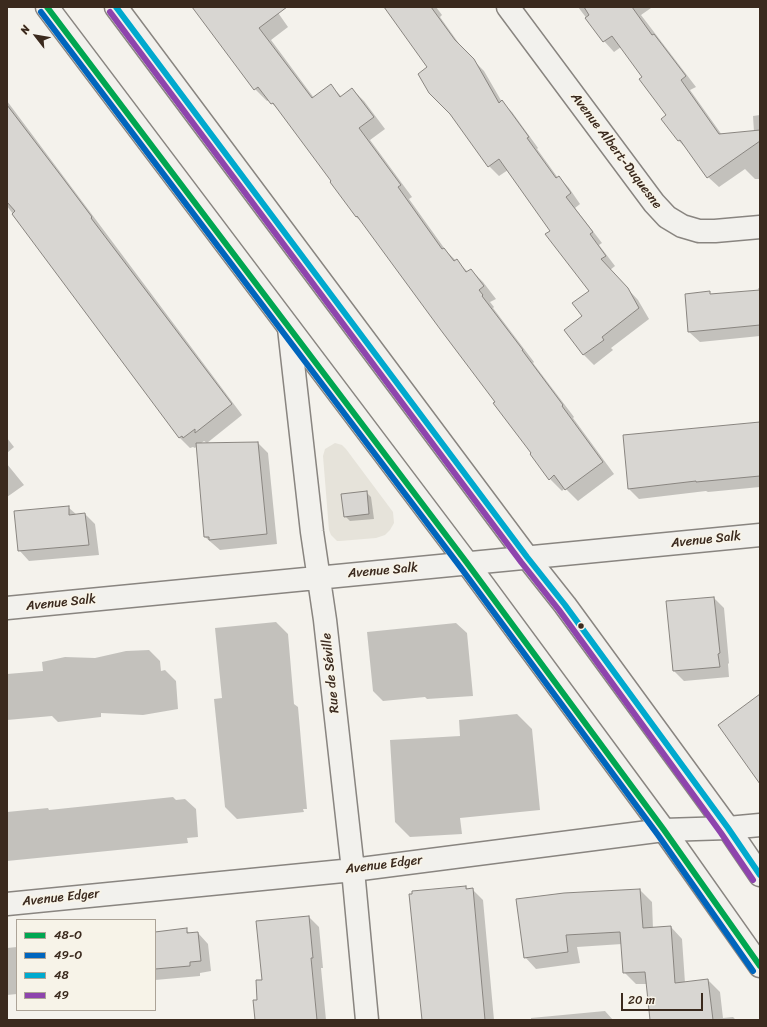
<!DOCTYPE html>
<html>
<head>
<meta charset="utf-8">
<style>
	body { margin:0 }
	#map { position:relative; width:767px; height:1027px; overflow:hidden; background:#f4f2ec; font-family:Sriracha,sans-serif }
	canvas { display:block }
	.frame { position:absolute; inset:0; border:8px solid #3b2a1e; pointer-events:none }
	.legend { position:absolute; left:16px; top:919px; width:140px; height:92px; box-sizing:border-box; background:#f7f3e8; border:1px solid #aca397; margin:0; padding:5px 7px; list-style:none; font-size:12px; color:#3b2a1e }
	.legend li { display:flex; align-items:center; gap:8px; height:20px }
	.legend b { width:20px; border:1px solid #aca397 }
	.north { position:absolute; left:16px; top:16px; width:40px; height:40px; -webkit-text-stroke:3px #f7f3e8; paint-order:stroke; rotate:301deg; font-size:11px; font-weight:700; line-height:16px; text-align:center; color:#3b2a1e }
	.north::after { content:''; display:block; margin:auto; width:14px; height:18px; background:#3b2a1e; clip-path:polygon(50% 0,100% 100%,50% 72%,0 100%) }
	.scale { position:absolute; left:621px; top:993px; width:82px; height:18px; box-sizing:border-box; border:2px solid #3b2a1e; border-top:0; padding-left:5px; font-size:12px; line-height:14px; white-space:nowrap; color:#3b2a1e; -webkit-text-stroke:3px #f7f3e8; paint-order:stroke }
</style>
</head>
<body>
<div id="map">
<canvas width="767" height="1027"></canvas>
<div class="frame"></div>
<ul class="legend">
<li><b style="height:5px;background:#00a651"></b>48-O</li>
<li><b style="height:5px;background:#0065bd"></b>49-O</li>
<li><b style="height:5px;background:#00a9ce"></b>48</li>
<li><b style="height:5px;background:#8e44ad"></b>49</li>
</ul>
<div class="north">N</div>
<div class="scale">20 m</div>
</div>
<script>
const context = document.querySelector('canvas').getContext('2d');
context.lineJoin = 'round';
function fillPath(path, color) { context.fillStyle = color; context.fill(path, 'evenodd'); }
const shape = rows => new Path2D(rows.map(r => 'M' + r).join(''));
function stroke(path, color, width, dash) { context.strokeStyle = color; context.lineWidth = width; context.lineCap = dash ? 'butt' : 'round'; context.setLineDash(dash || []); context.stroke(path); }
function label(font, color, halo, rows, align = 'center') {
  context.font = font + ' Sriracha,sans-serif'; context.lineWidth = 4; context.setLineDash([]); context.textBaseline = 'middle'; context.strokeStyle = halo; context.fillStyle = color; for (const [text, x, y, turn = 0] of rows) {
    context.save(); context.translate(x, y); context.rotate((+turn || 0) * Math.PI / 180); context.textAlign = isNaN(turn) ? turn : align; if (halo) context.strokeText(text, 0, 0); context.fillText(text, 0, 0); context.restore();
  }
}
fillPath(shape([
	[335,443,342,445,346,449,393,512,394,523,390,530,385,535,376,538,340,541,337,541,331,535,329,530,323,456,325,449]
]), '#e6e3da');
fillPath(shape([
	[194,7,274,7,288,27,271,40,314,98,331,86,342,97,352,89,364,101,385,129,370,140,412,197,409,199,447,252,468,272,471,270,483,282,496,299,490,302,494,307,493,308,534,362,533,363,574,417,573,418,614,474,578,501,565,488,562,491,550,479,496,402,364,224,356,217,332,181,281,113,269,100,267,101,255,89],
	[385,7,436,7,442,15,440,17,465,52,484,71,502,102,512,112,538,148,537,149,558,178,559,177,569,188,580,204,575,208,602,243,599,245,615,266,610,270,638,300,649,319,611,348,613,350,594,365,584,355,565,330,583,316,590,291,551,231,508,170,499,176,489,166,429,67],
	[578,7,650,7,651,8,641,15,696,87,690,90,722,135,754,132,753,116,760,115,760,179,755,179,745,169,719,187,708,177,689,151,679,141,662,119,668,115,644,77,621,47,614,52,604,41],
	[7,101,242,415,207,443,204,441,200,444,258,443,268,453,277,544,220,550,205,537,197,446,195,448,193,447,190,448,179,437,7,206],
	[758,288,760,288,760,336,700,342,689,332,709,293,712,295,759,291],
	[760,423,760,487,708,492,706,491,639,499,629,489],
	[7,438,14,447,7,453],
	[7,464,24,485,7,497],
	[366,492,371,497,374,519,350,521,345,516],
	[68,507,77,515,85,514,95,524,99,555,29,561,19,550],
	[714,598,724,608,729,663,728,664,729,677,684,681,674,671],
	[276,622,288,634,294,704,298,707,307,809,303,809,304,812,237,819,225,807,214,699,222,698,215,628],
	[456,623,467,633,473,696,427,699,425,697,383,701,373,691,367,632],
	[149,650,160,661,161,671,165,670,176,681,178,709,143,715,101,713,101,717,58,722,52,716,7,720,7,674,43,671,42,662,65,657,95,658,126,651],
	[517,714,532,729,540,810,460,818,462,834,410,837,395,822,390,740,460,736,459,720],
	[173,797,176,800,185,799,196,809,198,837,187,838,188,843,7,861,7,812,48,808,49,810],
	[466,887,469,890,472,889,483,900,494,1020,422,1020],
	[640,890,652,902,653,929,671,927,682,939,685,983,708,980,720,992,723,1018,733,1017,736,1020,651,1020,647,984,636,984,624,972,622,944,577,947,580,963,536,969,525,957],
	[309,917,319,927,323,968,321,968,326,1020,256,1020,263,981],
	[186,930,191,934,198,933,208,944,211,971,200,973,200,976,155,980,155,933],
	[17,947,17,994,7,995,7,948],
	[605,1011,613,1020,531,1020,531,1018]
]), '#0003');
const building = shape([
	[192,7,287,7,259,28,312,98,331,84,340,97,352,88,374,117,359,128,401,185,398,187,442,249,444,248,454,261,457,259,466,272,471,269,484,286,479,290,483,295,482,296,523,350,522,350,563,405,562,406,603,462,565,490,554,475,549,480,530,454,531,453,493,403,495,402,440,329,357,216,356,217,330,182,331,181,273,103,271,104,258,87,254,90,192,7],
	[384,7,431,7,455,40,474,59,499,103,502,100,529,137,527,138,556,178,559,176,571,193,566,197,593,232,590,234,606,256,601,259,628,288,639,308,602,337,604,340,583,355,564,330,582,316,572,303,589,291,545,234,550,231,499,159,488,167,450,114,429,93,418,74,427,67,384,7],
	[584,7,632,7,652,35,654,34,686,76,681,80,719,134,760,130,760,141,707,178,680,140,678,141,661,119,666,115,639,79,642,77,612,36,603,42,585,18,589,15,584,7],
	[7,105,62,177,92,217,91,218,232,404,195,433,195,429,183,438,182,436,179,438,12,214,15,211,7,202,7,105],
	[760,290,760,325,688,332,685,294,710,291,710,294,760,290],
	[760,422,760,476,696,482,696,481,628,489,623,435,760,422],
	[258,442,267,534,209,540,209,537,204,537,196,443,258,442],
	[367,491,369,514,344,517,341,494,367,491],
	[69,506,69,515,85,513,89,545,18,551,14,511,69,506],
	[714,597,720,653,718,654,720,667,673,671,666,601,714,597],
	[760,694,760,784,718,725,760,694],
	[466,886,466,889,473,888,485,1020,422,1020,409,894,412,894,412,891,466,886],
	[640,889,643,928,671,926,675,983,708,979,713,1020,650,1020,645,972,623,973,620,932,566,935,568,952,524,958,516,899,564,893,640,889],
	[309,916,313,958,311,958,317,1020,255,1020,253,1000,257,1000,256,980,262,980,256,921,309,916],
	[187,928,187,933,198,932,201,961,190,962,190,966,155,969,155,932,187,928]
]);
fillPath(building, '#d8d6d2');
stroke(building, '#898580', 1);
const street = shape([
	[508,7,654,203,667,217,682,226,699,231,715,231,760,227],
	[289,328,312,532,325,620,353,870,367,1020],
	[7,608,760,535],
	[7,904,353,870,664,830,728,828,760,825]
]);
const secondary = shape([
	[47,7,467,563,664,830,760,966],
	[116,7,527,557,565,605,728,828,760,875]
]);
stroke(street, '#898580', 25);
stroke(secondary, '#898580', 25);
stroke(street, '#f2f1ed', 22);
stroke(secondary, '#f2f1ed', 22);
stroke(shape([
	[47,7,467,563,664,830,760,966]
]), '#00a651', 6);
stroke(shape([
	[41,12,461,568,658,835,753,971]
]), '#0065bd', 6);
stroke(shape([
	[116,7,527,557,565,605,728,828,760,875]
]), '#00a9ce', 6);
stroke(shape([
	[110,12,521,562,559,610,721,833,753,880]
]), '#8e44ad', 6);
for (const [x, y, r, color] of [
	[581,626,3.5,"#3b2a1e"]
]) { const dot = new Path2D(); dot.arc(x, y, r, 0, 2 * Math.PI); context.fillStyle = color; context.fill(dot); stroke(dot, '#f7f3e8', 1.5); }
label('13px', '#3b2a1e', '#f7f3e8', [
	["Avenue Albert-Duquesne",616,151,53],
	["Avenue Salk",706,540,-6],
	["Avenue Salk",383,571,-5],
	["Avenue Salk",61,603,-6],
	["Rue de Séville",331,673,-96],
	["Avenue Edger",384,865,-7],
	["Avenue Edger",61,898,-6]
]);
</script>
</body>
</html>
